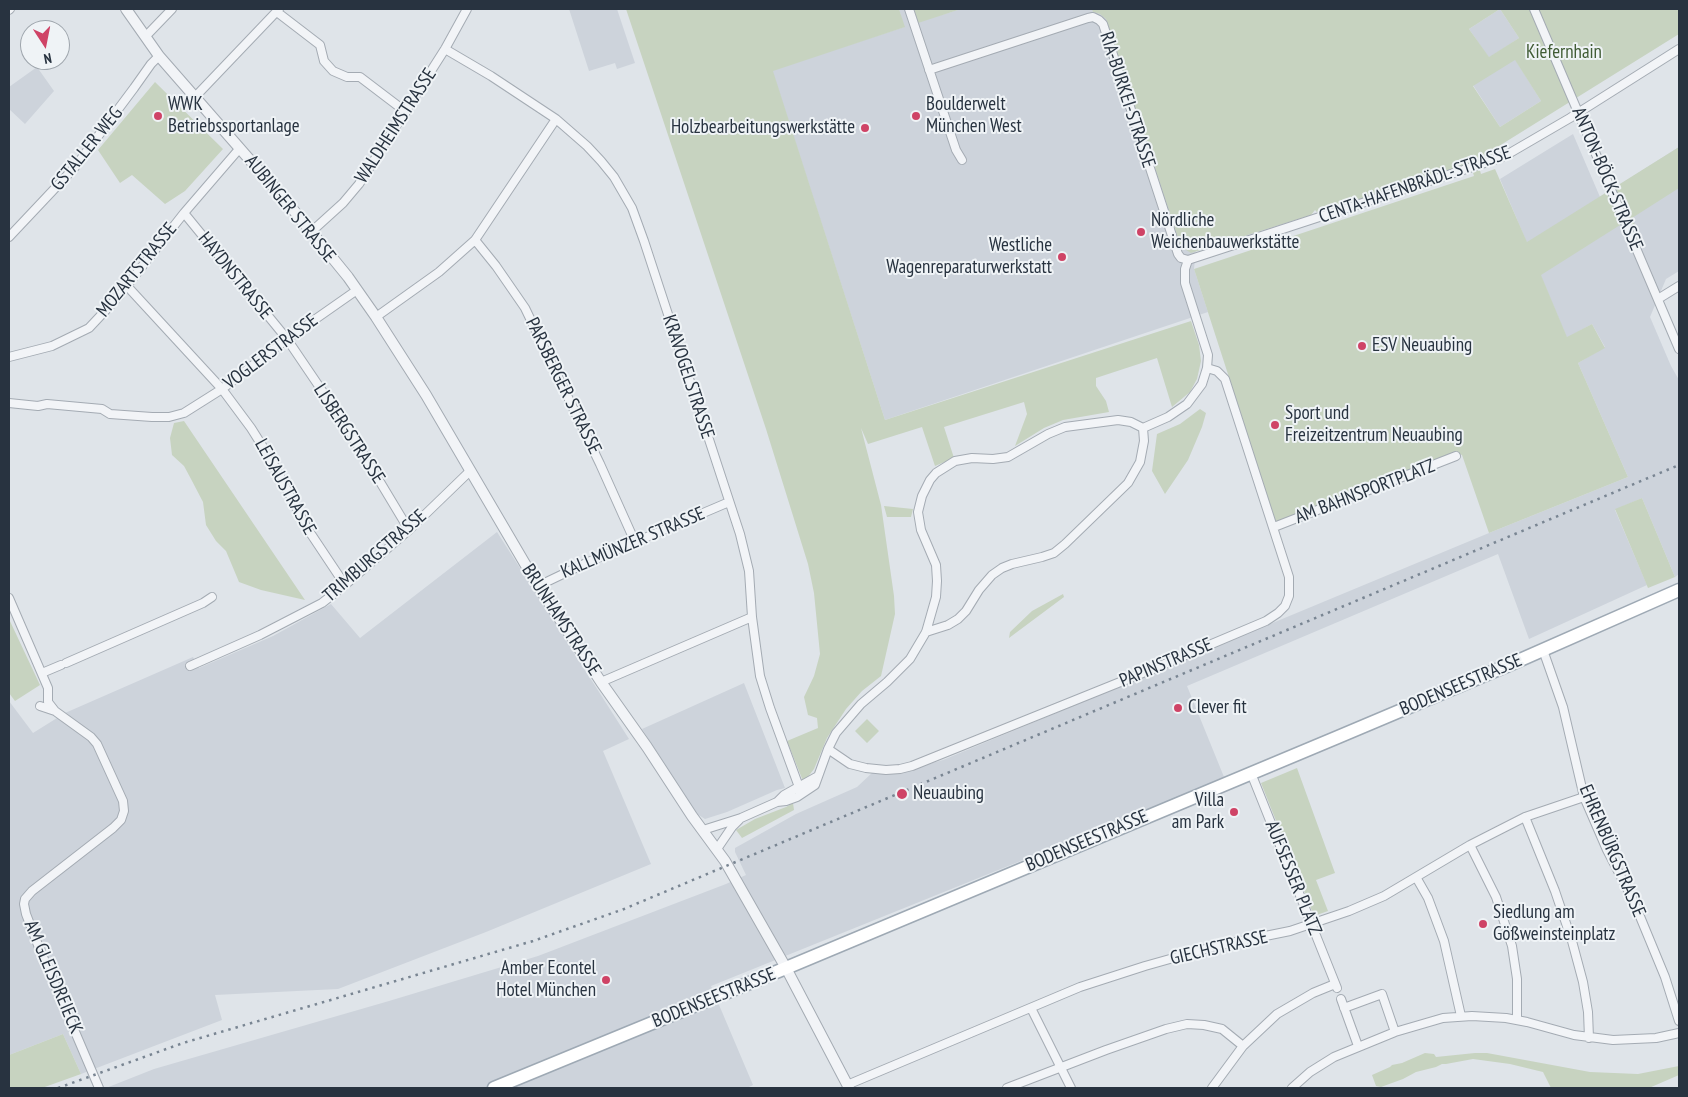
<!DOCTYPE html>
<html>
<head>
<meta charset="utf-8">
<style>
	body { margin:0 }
	#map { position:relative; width:1688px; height:1097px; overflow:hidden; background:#dfe4e9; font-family:"PT Sans Narrow",sans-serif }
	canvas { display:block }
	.frame { position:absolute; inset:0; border:10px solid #283340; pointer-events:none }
	.north { position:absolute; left:20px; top:20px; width:50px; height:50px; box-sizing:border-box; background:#eff3f6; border:1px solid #9fa6ad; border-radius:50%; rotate:169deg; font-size:14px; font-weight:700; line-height:20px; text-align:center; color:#283340 }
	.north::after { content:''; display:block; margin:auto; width:18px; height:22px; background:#cf4366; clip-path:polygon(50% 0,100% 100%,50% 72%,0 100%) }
</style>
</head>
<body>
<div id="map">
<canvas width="1688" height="1097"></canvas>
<div class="frame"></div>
<div class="north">N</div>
</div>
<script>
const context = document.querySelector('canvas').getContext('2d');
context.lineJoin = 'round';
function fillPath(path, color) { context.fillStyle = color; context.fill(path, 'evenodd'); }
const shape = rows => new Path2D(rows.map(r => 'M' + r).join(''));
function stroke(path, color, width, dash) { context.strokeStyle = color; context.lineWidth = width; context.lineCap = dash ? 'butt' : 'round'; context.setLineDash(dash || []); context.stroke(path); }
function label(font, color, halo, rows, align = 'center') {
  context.font = font + ' "PT Sans Narrow",sans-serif'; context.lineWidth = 4; context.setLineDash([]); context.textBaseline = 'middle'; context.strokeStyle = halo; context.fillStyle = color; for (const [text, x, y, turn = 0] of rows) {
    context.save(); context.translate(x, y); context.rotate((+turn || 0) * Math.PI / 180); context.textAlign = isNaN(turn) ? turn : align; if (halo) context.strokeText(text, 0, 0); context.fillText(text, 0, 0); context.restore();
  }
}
fillPath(shape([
	[569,9,617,9,635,63,617,69,615,63,589,71],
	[899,9,914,9,918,22,961,9,1116,9,1196,249,1194,269,1208,312,885,420,772,70,904,27],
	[1500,9,1519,38,1489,58,1469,29],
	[1515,59,1541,101,1500,127,1473,85],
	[37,67,54,91,25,124,9,109,9,87],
	[1573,134,1600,197,1679,147,1679,271,1666,279,1650,317,1671,366,1679,380,1679,574,1675,577,1642,498,1615,510,1647,585,1529,639,1498,554,1187,686,1224,777,1142,812,711,986,753,1085,747,1088,106,1088,154,1069,389,1001,538,956,726,884,746,875,735,852,735,848,796,814,857,787,873,772,900,772,943,760,1489,533,1628,477,1578,363,1605,347,1592,324,1567,338,1500,179],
	[497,532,629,739,603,751,651,864,486,932,338,989,215,995,222,1020,81,1074,63,1034,9,1055,9,701,33,733,65,713,193,657,199,668,273,636,331,604,360,638],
	[744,683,785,788,777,790,727,812,705,819,697,814,642,729]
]), '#cdd3db');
fillPath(shape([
	[626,9,899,9,905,27,773,71,885,420,1191,321,1199,345,1201,361,1197,379,1190,392,1172,407,1157,358,1096,378,1096,386,1106,401,1109,412,1063,420,1044,428,1015,446,1027,414,1024,402,944,427,954,458,935,466,922,427,868,444,861,428,881,505,894,596,895,614,881,676,862,691,846,709,827,738,814,769,807,778,803,781,787,741,818,728,817,718,808,715,804,697,814,676,820,654,814,593,808,564,766,429],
	[914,9,961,9,918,23],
	[1092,9,1500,9,1469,29,1489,57,1519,38,1500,9,1679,9,1679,34,1491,151,1492,156,1477,160,1481,174,1495,169,1527,242,1679,147,1679,188,1632,218,1641,239,1638,240,1628,220,1541,275,1567,337,1592,324,1605,348,1578,363,1628,477,1489,533,1462,455,1457,453,1278,529,1194,269,1474,176,1470,163,1318,213,1315,210,1311,215,1191,253,1181,247,1106,19,1100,14,1093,12],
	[1515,60,1541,101,1500,127,1473,86],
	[155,82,223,149,185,191,165,204,132,175,120,183,98,150],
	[1200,409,1206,413,1202,427,1188,460,1165,494,1152,471,1157,434,1180,424],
	[184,421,305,600,261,590,239,582,226,551,216,541,206,525,203,502,191,479,184,466,172,455,170,438,174,423],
	[1642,498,1675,577,1648,588,1615,509],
	[884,506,913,509,911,517,887,517],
	[1063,594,1064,597,1009,638,1010,632,1032,611],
	[9,619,40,685,15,701,9,693],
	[867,719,879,731,867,743,855,731],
	[1297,768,1335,873,1316,880,1328,911,1314,916,1261,783],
	[793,803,794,810,742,838,736,830,755,819,786,807],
	[63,1034,81,1074,42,1088,9,1088,9,1055],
	[1425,1053,1434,1054,1436,1057,1475,1053,1487,1053,1590,1072,1638,1074,1679,1066,1679,1075,1649,1088,1551,1088,1543,1072,1510,1064,1473,1059,1446,1064,1442,1064,1436,1067,1416,1072,1403,1079,1381,1087,1376,1086,1372,1075,1390,1067,1392,1065,1402,1063]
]), '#c7d3c0');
const minor = shape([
	[909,9,956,150,962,160],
	[1534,9,1679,349],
	[9,10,10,9],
	[277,12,320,45,324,61,333,71,347,77,360,77,406,112],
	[146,36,172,9],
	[445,49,491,76,556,119,587,146,601,161,614,177,632,208,644,241,740,534,749,571,752,617,760,676,770,708,799,787],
	[929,70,1088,18,1093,17,1099,20,1103,24,1178,254,1181,258,1188,260],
	[194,98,279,9],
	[184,213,287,339,350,432,409,530],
	[311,232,343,203,359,184,445,49,467,9],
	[9,237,75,167,134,88,151,64,159,56],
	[475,240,496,266,525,308,600,464,635,542],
	[1188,260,1503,157,1570,118,1679,49],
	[127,286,222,389,251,428,273,463,307,528,345,585],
	[1658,299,1679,286],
	[376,317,439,272,475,240,556,119],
	[9,357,52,346,89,328,119,296,184,213,240,148],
	[9,403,38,406,47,404,102,409,110,414,152,417,169,417,184,413,222,389,287,339,357,290],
	[1143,428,1168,417,1187,404,1202,384,1207,368,1208,355,1185,283,1185,269,1188,260],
	[1274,527,1456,456],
	[538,586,586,563,729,502],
	[9,598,48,688,48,702,55,711],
	[926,632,948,625,958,619,966,611,979,590,992,575,1002,568,1012,564,1042,557,1054,553,1065,544,1128,483,1140,462,1144,441,1143,428],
	[1543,650,1563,707,1584,797,1607,850,1634,902,1665,977,1679,1021],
	[66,663,203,603,212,597],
	[190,666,260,635,322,603,345,585,409,530,470,471],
	[42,673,61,665],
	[601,682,752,617],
	[40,706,55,711,91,737,97,744,123,801,124,811,121,820,113,828,32,891,25,899,24,904,26,914,38,945,99,1088],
	[828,749,836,733,861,704,887,682,910,659,926,632,936,597,937,581,936,565,921,530,918,512,922,496,930,480,936,473,955,461,972,458,993,459,1008,457,1048,434,1065,427,1118,420,1131,422,1143,428],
	[1251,773,1337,988],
	[777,802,786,801,797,797,815,785,828,749,850,764,866,768,886,770,900,769,912,766,1155,668,1266,621,1278,613,1285,606,1289,596,1289,577,1225,379,1217,371,1207,368],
	[1525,817,1555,891,1572,941,1583,982,1588,1012,1589,1038],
	[703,830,741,818,777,802,784,795,818,776],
	[1470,845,1496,897,1512,946,1517,979,1517,1019],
	[717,849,732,827,739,820],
	[1416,877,1428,898,1444,941,1461,1016],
	[1341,999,1358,1046],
	[1031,1008,1071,1088],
	[1344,1008,1382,994,1395,1032],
	[847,1085,1080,987,1145,966,1216,946,1290,931,1349,911,1384,896,1470,845,1525,817,1584,797],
	[1007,1088,1106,1050,1166,1029,1187,1024,1204,1025,1222,1029,1243,1046],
	[1212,1088,1243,1046,1277,1014,1313,993,1335,984],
	[1292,1088,1310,1072,1334,1057,1395,1032,1443,1018,1472,1016,1506,1018,1527,1022,1574,1035,1613,1040,1656,1038,1679,1033]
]);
const tertiary = shape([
	[126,9,159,56,291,207,348,277,376,317,426,395,538,586,601,682,647,747,692,816,725,861,786,968,849,1088]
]);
const primary = shape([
	[494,1088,786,968,1338,737,1511,664,1679,590]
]);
stroke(minor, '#a4abb3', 10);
stroke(tertiary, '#a4abb3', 12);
stroke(primary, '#9ea9b4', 15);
stroke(minor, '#f2f4f7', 8);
stroke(tertiary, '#f2f4f7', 10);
stroke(primary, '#fff', 12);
stroke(shape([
	[58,1088,183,1043,533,941,624,909,1679,465]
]), '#798592', 2.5, [2.5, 5]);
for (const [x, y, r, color] of [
	[158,116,5,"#cf4366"],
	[916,116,5,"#cf4366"],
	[865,128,5,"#cf4366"],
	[1141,232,5,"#cf4366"],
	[1062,257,5,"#cf4366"],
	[1362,346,5,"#cf4366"],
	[1275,425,5,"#cf4366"],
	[1178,708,5,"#cf4366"],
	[902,794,6,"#cf4366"],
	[1234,812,5,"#cf4366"],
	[1483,924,5,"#cf4366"],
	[606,980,5,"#cf4366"]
]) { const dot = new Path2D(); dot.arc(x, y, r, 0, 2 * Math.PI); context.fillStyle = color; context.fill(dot); stroke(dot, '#eff3f6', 2); }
label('19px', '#405c35', '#eff3f6', [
	["Kiefernhain",1564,53]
]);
label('19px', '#283340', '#eff3f6', [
	["RIA-BURKEI-STRASSE",1127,100,72],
	["WALDHEIMSTRASSE",396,126,-57],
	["GSTALLER WEG",87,149,-51],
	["ANTON-BÖCK-STRASSE",1607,179,67],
	["CENTA-HAFENBRÄDL-STRASSE",1415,185,-19],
	["AUBINGER STRASSE",290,209,51],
	["MOZARTSTRASSE",137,270,-51],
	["HAYDNSTRASSE",235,276,51],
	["VOGLERSTRASSE",271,352,-37],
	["KRAVOGELSTRASSE",688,377,72],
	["PARSBERGER STRASSE",563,386,64],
	["LISBERGSTRASSE",349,434,57],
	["LEISAUSTRASSE",285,487,61],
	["AM BAHNSPORTPLATZ",1365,492,-21],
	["KALLMÜNZER STRASSE",633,543,-23],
	["TRIMBURGSTRASSE",375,556,-41],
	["BRUNHAMSTRASSE",561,620,57],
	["PAPINSTRASSE",1166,663,-23],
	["BODENSEESTRASSE",1461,685,-23],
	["BODENSEESTRASSE",1087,841,-23],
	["EHRENBÜRGSTRASSE",1612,851,67],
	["AUFSESSER PLATZ",1293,878,68],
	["GIECHSTRASSE",1219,948,-13],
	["AM GLEISDREIECK",53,977,67],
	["BODENSEESTRASSE",714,998,-22]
]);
label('19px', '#283340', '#eff3f6', [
	["WWK",168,105],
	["Betriebssportanlage",168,127],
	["Boulderwelt",926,105],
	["München West",926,127],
	["Holzbearbeitungswerkstätte",855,128,"right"],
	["Nördliche",1151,221],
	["Weichenbauwerkstätte",1151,243],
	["Westliche",1052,246,"right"],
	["Wagenreparaturwerkstatt",1052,268,"right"],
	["ESV Neuaubing",1372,346],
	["Sport und",1285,414],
	["Freizeitzentrum Neuaubing",1285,436],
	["Clever fit",1188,708],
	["Neuaubing",913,794],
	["Villa",1224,801,"right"],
	["am Park",1224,823,"right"],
	["Siedlung am",1493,913],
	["Gößweinsteinplatz",1493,935],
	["Amber Econtel",596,969,"right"],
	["Hotel München",596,991,"right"]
], 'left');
</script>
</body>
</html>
